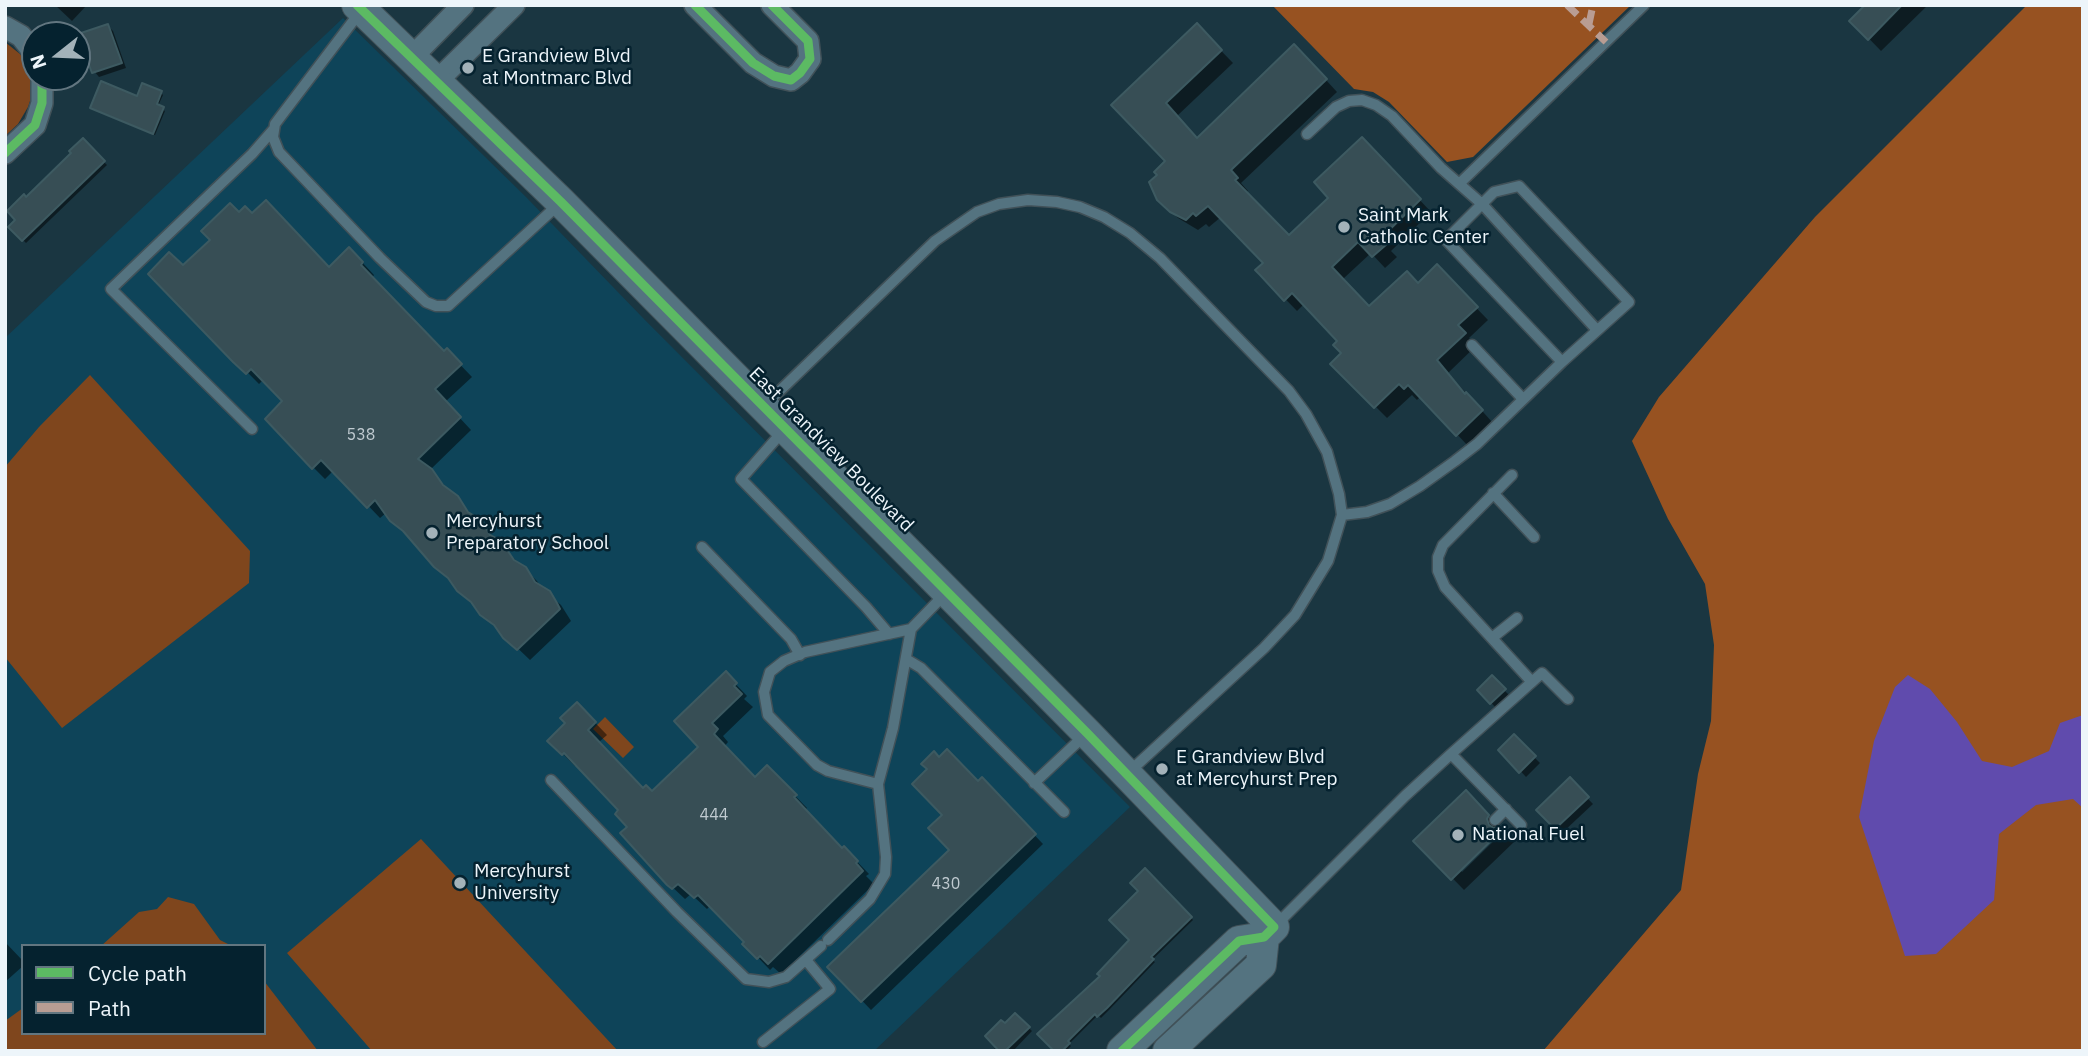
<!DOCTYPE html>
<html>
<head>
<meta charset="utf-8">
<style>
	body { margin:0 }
	#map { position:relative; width:2088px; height:1056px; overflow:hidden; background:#1a3641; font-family:"IBM Plex Sans",sans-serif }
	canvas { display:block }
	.frame { position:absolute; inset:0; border:7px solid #edf5fa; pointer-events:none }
	.legend { position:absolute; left:21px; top:944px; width:245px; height:91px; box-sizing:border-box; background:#05222f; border:2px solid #627680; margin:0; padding:9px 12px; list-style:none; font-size:21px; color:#edf5fa }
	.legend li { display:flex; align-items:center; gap:14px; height:35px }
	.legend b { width:35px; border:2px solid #627680 }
	.north { position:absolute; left:21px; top:21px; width:70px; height:70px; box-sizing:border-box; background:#05222f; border:2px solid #627680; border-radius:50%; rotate:252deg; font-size:19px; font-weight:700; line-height:28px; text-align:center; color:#edf5fa }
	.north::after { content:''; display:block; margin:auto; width:24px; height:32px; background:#a3b2b9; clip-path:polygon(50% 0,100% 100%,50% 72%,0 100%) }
</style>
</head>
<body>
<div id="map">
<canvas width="2088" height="1056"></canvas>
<div class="frame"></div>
<ul class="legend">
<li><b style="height:9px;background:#5cba63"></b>Cycle path</li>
<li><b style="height:9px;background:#b99d93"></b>Path</li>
</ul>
<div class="north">N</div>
</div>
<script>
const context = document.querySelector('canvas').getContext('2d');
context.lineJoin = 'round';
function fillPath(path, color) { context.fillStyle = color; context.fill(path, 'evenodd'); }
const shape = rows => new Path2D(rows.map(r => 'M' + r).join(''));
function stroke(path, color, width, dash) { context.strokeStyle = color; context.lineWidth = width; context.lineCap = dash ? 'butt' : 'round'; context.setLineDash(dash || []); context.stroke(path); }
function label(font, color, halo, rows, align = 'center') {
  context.font = font + ' "IBM Plex Sans",sans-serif'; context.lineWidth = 5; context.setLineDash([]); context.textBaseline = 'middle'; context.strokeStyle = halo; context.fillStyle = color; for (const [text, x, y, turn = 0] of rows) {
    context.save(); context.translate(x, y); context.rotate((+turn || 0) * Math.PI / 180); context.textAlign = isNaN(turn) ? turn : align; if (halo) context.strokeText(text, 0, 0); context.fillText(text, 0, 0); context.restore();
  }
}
fillPath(shape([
	[343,18,526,197,643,318,1130,807,874,1051,5,1051,5,338],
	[23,946,264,946,264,1033,23,1033]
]), '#0e4459');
fillPath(shape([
	[5,42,20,54,29,67,33,92,28,107,18,124,5,136],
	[90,375,250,551,249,583,62,728,5,657,5,467,39,427],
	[605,717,634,747,623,758,593,729],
	[421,839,618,1051,372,1051,287,953],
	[168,897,194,904,220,940,232,946,101,946,139,912,157,909],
	[264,981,318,1051,5,1051,5,1021,23,1008,23,1033,264,1033]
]), '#7f461d');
fillPath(shape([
	[1272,5,1631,5,1473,157,1447,162,1389,102,1373,92,1354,89],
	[2027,5,2083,5,2083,1051,1543,1051,1681,890,1698,774,1711,721,1714,645,1705,584,1668,519,1632,441,1659,397,1815,217]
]), '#975221');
fillPath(shape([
	[1908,675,1930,689,1957,722,1982,761,2012,767,2049,751,2060,723,2083,715,2083,808,2073,799,2036,805,1999,834,1994,900,1936,954,1905,956,1859,817,1874,741,1895,687]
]), '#604bad');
fillPath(shape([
	[55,5,87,5,72,21],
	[1866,5,1928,5,1881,51,1852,21],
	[108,26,113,31,126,68,99,77,83,58,77,36],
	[1197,26,1233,63,1177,116,1198,140,1306,58,1337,92,1241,183,1248,191,1246,193,1289,237,1331,198,1374,151,1431,212,1391,251,1397,257,1385,268,1371,253,1343,279,1369,308,1418,285,1437,267,1488,320,1469,338,1476,346,1448,373,1493,423,1469,447,1421,396,1417,400,1412,395,1387,418,1333,364,1344,353,1340,341,1304,304,1297,311,1257,270,1265,263,1221,217,1209,227,1206,224,1198,230,1178,218,1159,199,1168,161,1114,105],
	[161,93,163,95,158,106,165,111,155,135,92,108],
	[83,141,107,165,26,243,10,227,18,220,26,199],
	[239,214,329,269,361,261,374,275,372,278,444,354,447,351,472,377,445,402,471,430,430,470,497,542,537,581,542,589,561,605,571,621,530,660,482,614,386,513,380,518,334,470,325,479,313,467,285,401,264,379,259,384,150,274,183,267],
	[726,674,747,696,744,699,753,707,723,736,728,742,724,747,755,779,767,767,807,808,805,810,842,850,844,848,869,874,866,876,874,884,781,974,773,967,770,970,745,944,747,942,711,905,707,909,691,894,685,899,668,883,621,811,577,764,575,766,550,741,567,723,577,704,607,735,599,742,643,790,652,793,700,747],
	[1492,678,1510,696,1497,709,1479,690],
	[1514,737,1540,763,1526,777,1501,750],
	[982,780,1043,844,871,1010,830,967,951,850,978,783],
	[1570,780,1593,804,1562,833,1539,810],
	[1465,792,1514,842,1464,890,1416,841],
	[1498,832,1501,834,1462,872,1460,869],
	[1145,870,1193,920,1152,960,1155,962,1109,1010,1101,1018,1098,1015,1069,1044,1071,1046,1066,1051,1056,1051,1102,976,1131,940],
	[5,942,23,961,23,966,5,982],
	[1015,1015,1032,1031,1013,1051,992,1051,997,1046,1005,1026]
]), '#0007');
const building = shape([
	[1865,5,1902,5,1868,40,1849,21,1865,5],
	[1197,23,1222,50,1166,103,1197,138,1294,44,1327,79,1231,170,1238,178,1235,180,1289,235,1328,198,1314,182,1362,137,1421,199,1381,238,1387,244,1372,257,1358,242,1332,267,1369,306,1407,271,1418,283,1437,264,1478,307,1458,325,1466,333,1437,360,1465,394,1466,392,1483,410,1456,436,1408,385,1404,389,1399,384,1374,408,1330,364,1341,353,1333,345,1337,341,1292,293,1284,301,1260,275,1255,270,1263,263,1208,206,1196,216,1193,213,1186,220,1170,212,1157,200,1149,182,1157,175,1154,172,1165,161,1111,105,1197,23],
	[108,24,122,63,92,73,86,57,82,59,77,45,77,35,75,35,108,24],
	[101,81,137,96,142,83,162,91,157,104,164,107,153,134,90,108,101,81],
	[83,138,105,161,22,241,8,227,15,220,7,211,24,194,26,197,71,153,69,151,83,138],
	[266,200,329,267,349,247,363,262,361,265,444,351,447,348,462,364,435,389,461,417,418,459,432,469,443,485,458,496,468,512,481,520,490,535,501,541,514,560,526,567,535,582,550,591,557,603,560,609,517,650,503,638,494,625,480,615,471,602,457,591,448,578,434,567,403,531,390,521,375,500,367,508,321,460,312,469,265,419,282,401,251,369,246,374,233,362,148,274,169,252,183,265,210,240,201,231,230,203,239,212,245,206,252,213,266,200],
	[726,671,737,683,734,686,742,694,712,723,718,729,714,734,755,777,767,765,797,795,794,797,842,848,844,846,858,861,856,863,863,871,768,964,760,956,757,959,742,944,744,942,698,895,694,898,678,884,672,889,667,885,620,833,627,827,615,814,618,810,564,753,562,755,547,741,565,723,560,718,577,702,596,722,588,730,643,788,646,785,652,791,698,747,674,721,726,671],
	[1492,675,1506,689,1490,704,1477,690,1492,675],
	[1514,734,1536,756,1519,773,1498,750,1514,734],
	[947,749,978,781,982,777,1036,834,861,1002,827,967,949,850,928,828,942,815,912,784,927,769,921,764,934,751,939,757,947,749],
	[1570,777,1589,797,1555,829,1536,810,1570,777],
	[1466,790,1489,815,1487,819,1489,825,1494,828,1500,826,1503,829,1451,880,1413,841,1466,790],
	[1145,868,1192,917,1151,957,1154,959,1107,1008,1097,1017,1095,1014,1068,1041,1070,1043,1062,1051,1054,1051,1037,1034,1100,976,1097,974,1129,940,1109,920,1138,891,1130,883,1145,868],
	[1015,1013,1030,1027,1005,1051,999,1051,985,1036,1001,1020,1005,1023,1015,1013]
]);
fillPath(building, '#374e55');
stroke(building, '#3d5a61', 2);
const lane = shape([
	[360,12,281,116,275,124,273,137,279,152,380,258,426,302,436,306,448,306,559,204],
	[1307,134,1336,107,1349,101,1362,100,1376,105,1392,116,1441,168,1482,204,1597,330],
	[1460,183,1644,5],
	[1472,345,1523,399],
	[764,406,935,241,977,212,999,204,1028,200,1057,202,1080,207,1104,217,1130,233,1160,258,1289,391,1306,414,1327,452,1339,494,1342,515,1328,561,1295,615,1264,648,1128,773],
	[252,429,111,289,252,154,273,130],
	[783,431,741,479,866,607,889,634],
	[1512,475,1443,545,1438,557,1438,571,1445,587,1532,682],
	[1493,493,1534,537],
	[1342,515,1367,512,1390,504,1420,486,1455,461,1477,444,1562,362,1629,302,1519,186,1494,192,1446,240,1562,362],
	[702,547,791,639,800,655],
	[911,629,893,728,878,784,828,771,817,765,768,715,764,692,770,672,784,661,805,652,911,629,945,594],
	[1492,638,1517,618],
	[906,659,921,668,1064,812],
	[1451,754,1542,673,1568,699],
	[551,780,677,912,746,979,769,982,786,977,821,946],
	[1034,783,1086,734],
	[1495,820,1506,809],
	[1276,925,1405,796,1451,754,1521,825],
	[828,940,870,899,885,874,886,857,878,784],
	[763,1042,830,989,806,960]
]);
const street = shape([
	[695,5,753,63,774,76,791,80,800,73,810,59,808,41,772,5],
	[5,27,21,36,35,54],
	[412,57,463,5],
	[437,81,514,5],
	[5,153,35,125,42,103,42,77]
]);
const secondary = shape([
	[357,5,561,202,1087,733,1274,927,1264,937,1239,941,1122,1051],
	[1168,1051,1261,965,1264,937]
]);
stroke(lane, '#415158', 13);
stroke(street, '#415158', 24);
stroke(secondary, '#415158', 32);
stroke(lane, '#547380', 10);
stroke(street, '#547380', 21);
stroke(secondary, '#547380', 30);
stroke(shape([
	[1567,5,1606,42],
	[1589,24,1593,5]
]), '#b99d93', 7, [14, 7]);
stroke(shape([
	[357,5,561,202,1087,733,1274,927,1264,937,1239,941,1122,1051],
	[695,5,753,63,774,76,791,80,800,73,810,59,808,41,772,5],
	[5,153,35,125,42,103,42,77]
]), '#5cba63', 9);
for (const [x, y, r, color] of [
	[468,68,7,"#a3b2b9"],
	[1344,227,7,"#a3b2b9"],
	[432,533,7,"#a3b2b9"],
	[1162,769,7,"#a3b2b9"],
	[1458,835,7,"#a3b2b9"],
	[460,883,7,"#a3b2b9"]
]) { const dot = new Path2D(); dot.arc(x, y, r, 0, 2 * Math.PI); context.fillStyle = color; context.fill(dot); stroke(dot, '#05222f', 2.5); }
label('16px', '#c0cbd1', null, [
	["538",361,435],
	["444",714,815],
	["430",946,884]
]);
label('19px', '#edf5fa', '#05222f', [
	["E Grandview Blvd",482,57],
	["at Montmarc Blvd",482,79],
	["Saint Mark",1358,216],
	["Catholic Center",1358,238],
	["Mercyhurst",446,522],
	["Preparatory School",446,544],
	["E Grandview Blvd",1176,758],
	["at Mercyhurst Prep",1176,780],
	["National Fuel",1472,835],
	["Mercyhurst",474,872],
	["University",474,894]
], 'left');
label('19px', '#edf5fa', '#05222f', [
	["East Grandview Boulevard",831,450,45]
]);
</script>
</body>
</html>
